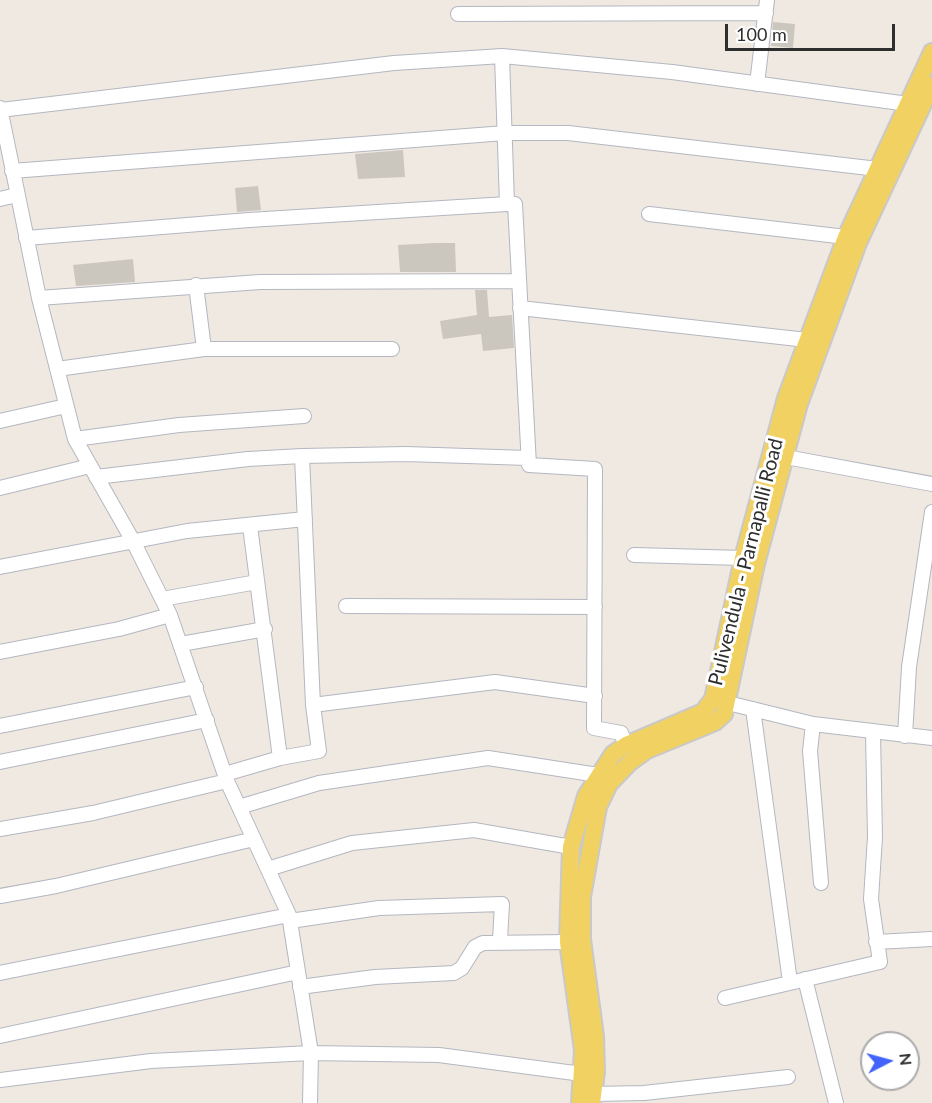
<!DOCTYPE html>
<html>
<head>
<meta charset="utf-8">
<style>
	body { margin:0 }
	#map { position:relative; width:932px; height:1103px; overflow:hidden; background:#efe9e1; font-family:Lato,sans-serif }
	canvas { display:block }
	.north { position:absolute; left:860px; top:1031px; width:60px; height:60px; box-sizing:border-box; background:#fff; border:2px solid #ababab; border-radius:50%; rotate:84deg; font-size:16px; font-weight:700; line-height:24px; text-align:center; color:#2e2e2e }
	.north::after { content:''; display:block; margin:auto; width:21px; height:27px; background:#4264fb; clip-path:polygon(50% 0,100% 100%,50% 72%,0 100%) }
	.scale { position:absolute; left:725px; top:24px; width:170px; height:27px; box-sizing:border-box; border:3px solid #2e2e2e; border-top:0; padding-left:8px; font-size:18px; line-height:21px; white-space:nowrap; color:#2e2e2e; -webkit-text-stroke:4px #fff; paint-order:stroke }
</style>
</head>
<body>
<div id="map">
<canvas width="932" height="1103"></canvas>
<div class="north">N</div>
<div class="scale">100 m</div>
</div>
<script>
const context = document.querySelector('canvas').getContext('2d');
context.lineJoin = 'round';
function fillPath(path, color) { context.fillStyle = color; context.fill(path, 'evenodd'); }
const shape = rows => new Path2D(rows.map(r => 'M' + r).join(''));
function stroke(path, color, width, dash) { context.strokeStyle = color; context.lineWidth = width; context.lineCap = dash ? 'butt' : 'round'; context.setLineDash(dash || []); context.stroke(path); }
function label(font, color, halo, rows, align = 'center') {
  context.font = font + ' Lato,sans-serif'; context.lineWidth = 6; context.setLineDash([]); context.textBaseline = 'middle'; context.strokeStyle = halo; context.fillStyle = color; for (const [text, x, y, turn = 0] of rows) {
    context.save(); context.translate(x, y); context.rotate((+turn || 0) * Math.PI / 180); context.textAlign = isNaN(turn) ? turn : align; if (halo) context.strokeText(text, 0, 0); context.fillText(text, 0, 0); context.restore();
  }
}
fillPath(shape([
	[773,22,795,24,793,48,771,46],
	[403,150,405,177,358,179,355,154],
	[258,186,261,210,237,212,235,188],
	[435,243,455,243,456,272,400,272,398,245],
	[133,259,135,282,76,286,73,265],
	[475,290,487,290,489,317,512,315,514,348,483,351,481,334,443,339,440,321,477,315]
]), '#cbc7bf');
const minor = shape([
	[458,14,766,13],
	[502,56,507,204,515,204,529,465,595,469,594,728,621,733,626,745],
	[757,84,767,0],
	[0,108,39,298,75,439,133,541,170,615,227,781,289,915,311,1053,310,1103],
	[0,110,394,63,502,56,672,72,908,104],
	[12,171,505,133,568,133,878,169],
	[0,199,17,195],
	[649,214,846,237],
	[26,238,249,220,507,204],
	[196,285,204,349],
	[39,298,260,282,519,281],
	[520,308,807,340],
	[57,369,204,349,392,349],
	[0,421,66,406],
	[75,439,179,425,304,416],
	[775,455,932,484],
	[96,477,248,459,302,456,406,454,528,458],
	[0,488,90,466],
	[250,526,280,758],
	[634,555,743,558],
	[0,567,187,531,305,519],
	[162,599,257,582],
	[346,606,595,607],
	[181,644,265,629],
	[0,652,119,629,170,615],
	[728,703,813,724,932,738],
	[313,705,495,682,595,696],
	[753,709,790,982],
	[813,724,810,751,821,883],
	[0,726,196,687],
	[905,736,909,667,932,512],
	[0,762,207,720],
	[225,774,280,758,319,751,313,705,302,456],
	[239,807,319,783,488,758,598,775],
	[0,829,93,813,227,781],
	[268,869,352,843,474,830,571,847],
	[0,896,56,886,254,839],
	[290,921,379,908,502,904,500,940],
	[876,942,932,939],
	[0,973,289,915],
	[805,979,836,1103],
	[300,987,375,977,454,973,462,968,475,947,483,943,568,942],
	[725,998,880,962,871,899,875,837,873,733],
	[0,1036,298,972],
	[0,1080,151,1061,311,1053,439,1055,582,1074],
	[593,1094,644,1093,788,1077]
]);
const major = shape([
	[580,1103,583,1050,568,942,569,908,571,847,586,796,613,754,626,745,703,712,713,699,743,558,786,398,846,237,932,52],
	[592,1103,596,1072,595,1036,582,939,582,897,598,807,609,784,629,763,647,750,715,722,724,714,756,564,799,404,858,243,932,85]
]);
stroke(minor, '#b4b7c1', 16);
stroke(major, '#c9c9c9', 20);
stroke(minor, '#fff', 14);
stroke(major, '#f2d163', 16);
label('20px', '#2e2e2e', '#fff', [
	["Pulivendula - Parnapalli Road",746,562,-76]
]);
</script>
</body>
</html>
